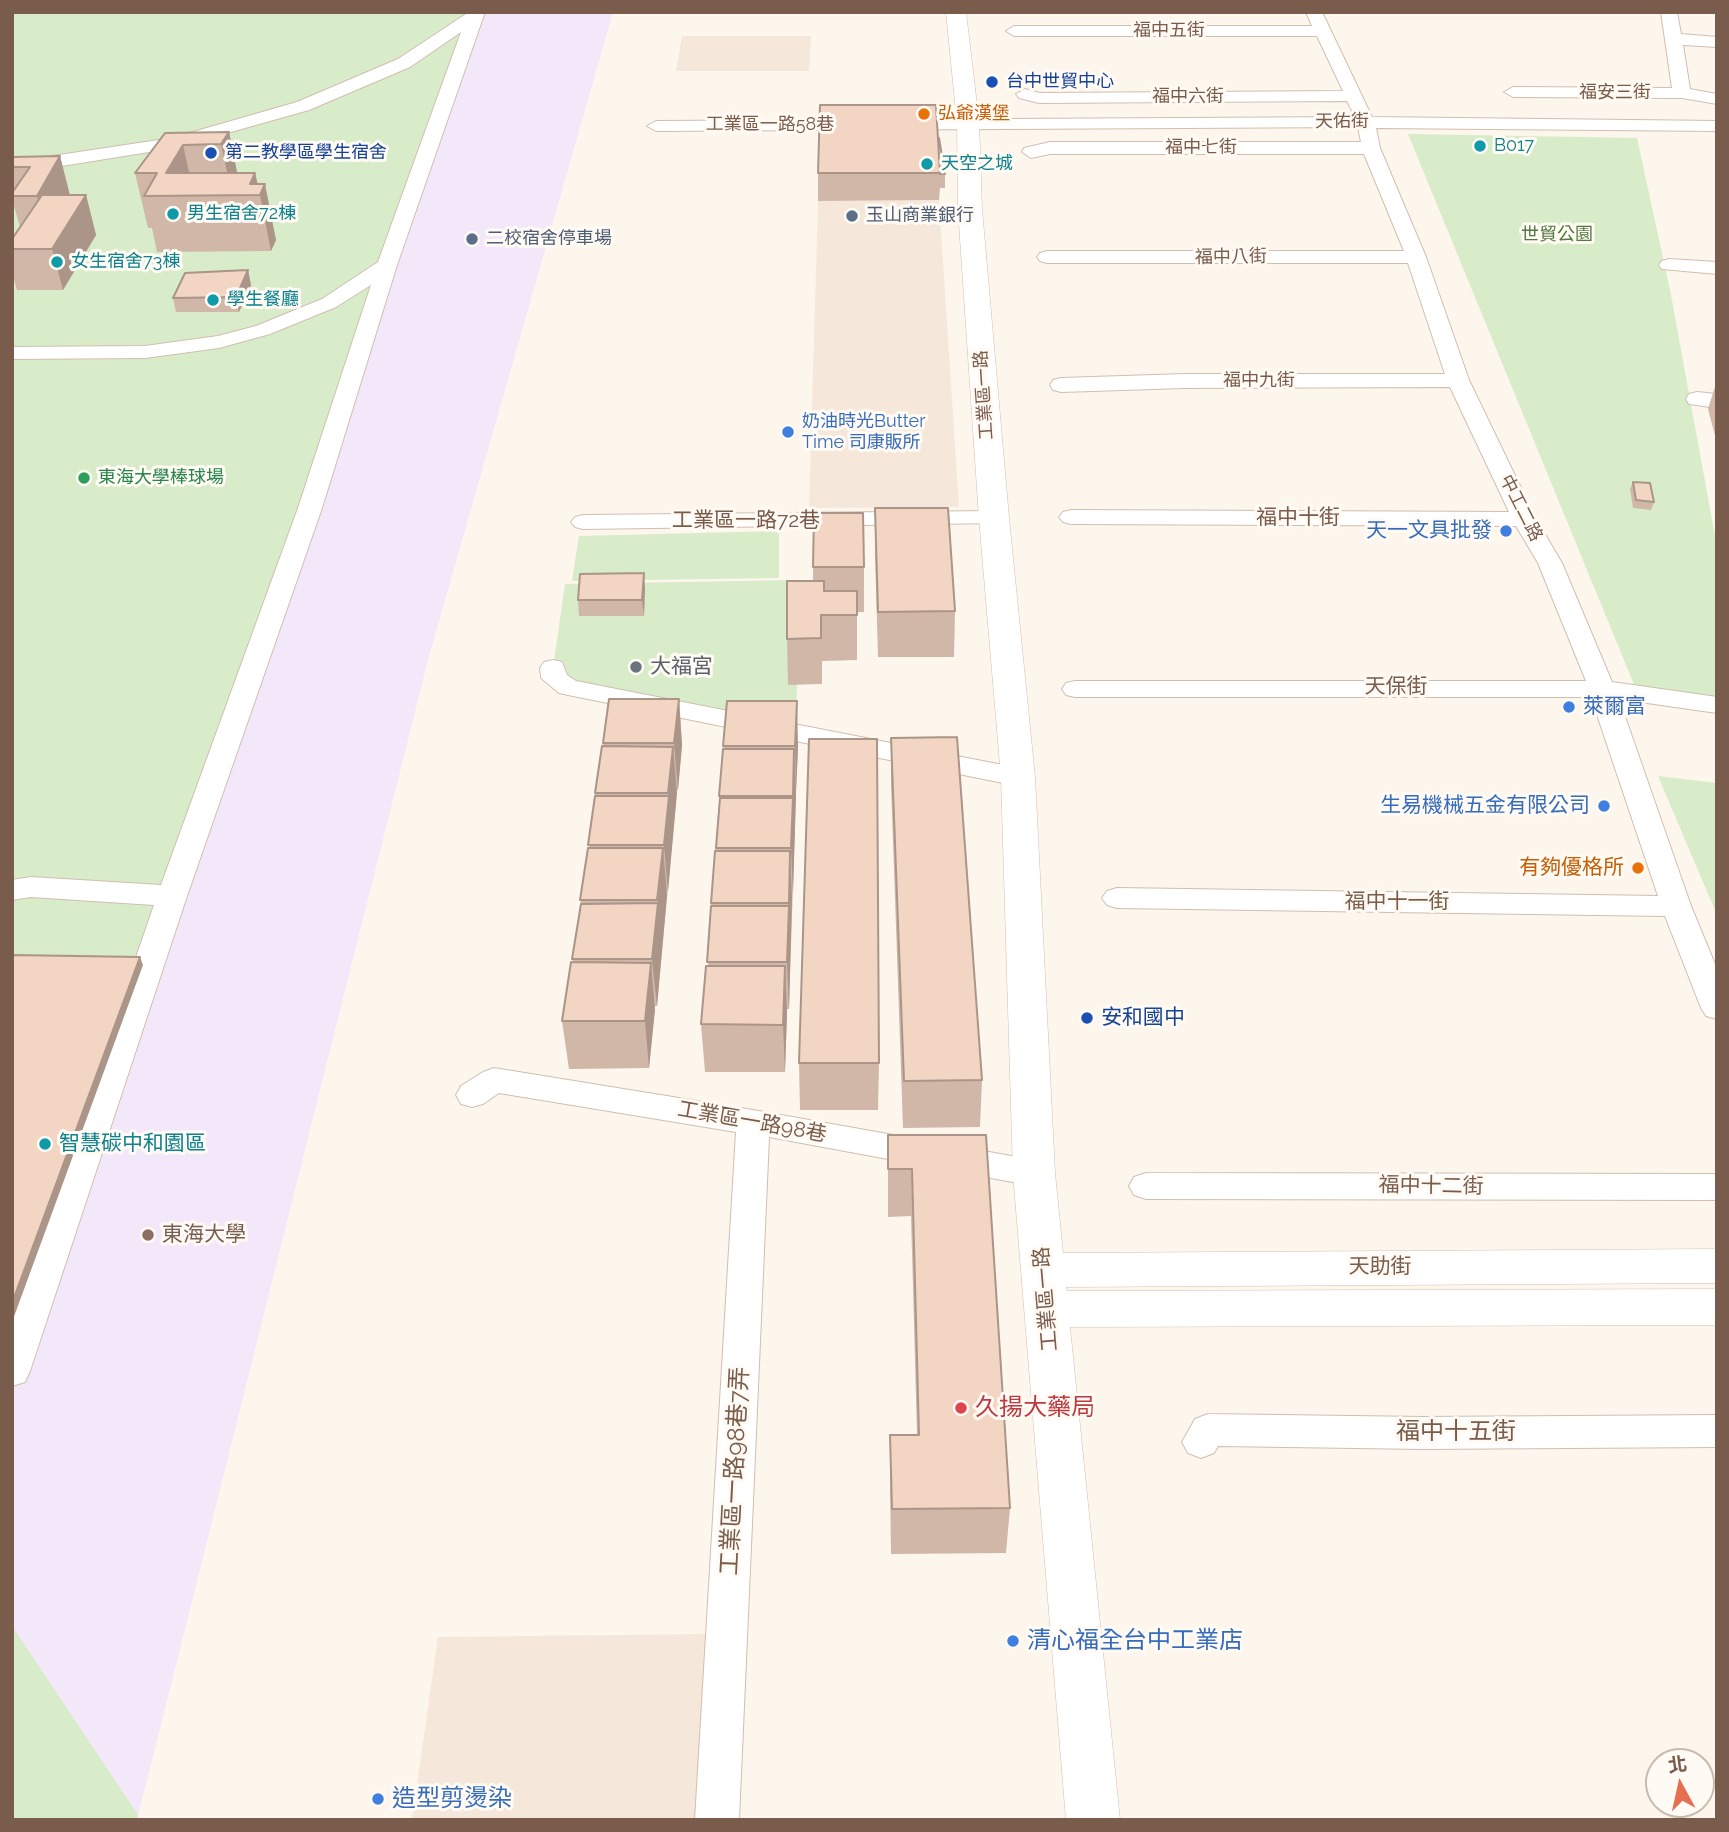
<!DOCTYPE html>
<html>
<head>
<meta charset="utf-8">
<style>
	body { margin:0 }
	#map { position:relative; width:1729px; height:1832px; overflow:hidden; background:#fdf6ec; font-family:Raleway,"Noto Sans TC",sans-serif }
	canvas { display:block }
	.frame { position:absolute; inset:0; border:14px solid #7a5c4d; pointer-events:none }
	.north { position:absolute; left:1645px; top:1748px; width:70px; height:70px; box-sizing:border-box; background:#fffaf3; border:2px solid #cabbb1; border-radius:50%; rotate:352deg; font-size:19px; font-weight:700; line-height:28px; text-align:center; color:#7a5c4d }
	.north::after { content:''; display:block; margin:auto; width:24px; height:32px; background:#e76f51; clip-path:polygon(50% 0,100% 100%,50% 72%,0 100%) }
</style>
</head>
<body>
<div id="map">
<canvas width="1729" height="1832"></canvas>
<div class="frame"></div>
<div class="north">北</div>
</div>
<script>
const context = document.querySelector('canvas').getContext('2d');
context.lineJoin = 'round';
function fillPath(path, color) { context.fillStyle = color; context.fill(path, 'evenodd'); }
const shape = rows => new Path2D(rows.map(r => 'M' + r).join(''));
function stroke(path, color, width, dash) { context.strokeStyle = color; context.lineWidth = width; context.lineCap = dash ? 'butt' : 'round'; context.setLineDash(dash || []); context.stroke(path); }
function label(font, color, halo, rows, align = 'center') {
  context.font = font + ' Raleway,"Noto Sans TC",sans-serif'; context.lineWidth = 6; context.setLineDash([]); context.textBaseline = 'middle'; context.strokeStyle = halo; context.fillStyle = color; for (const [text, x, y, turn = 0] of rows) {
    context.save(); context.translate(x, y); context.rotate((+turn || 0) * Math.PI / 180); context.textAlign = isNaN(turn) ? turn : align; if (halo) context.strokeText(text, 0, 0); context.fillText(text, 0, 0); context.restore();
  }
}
fillPath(shape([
	[682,36,811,36,809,71,676,71],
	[939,200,959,507,809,508,818,201],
	[708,1634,700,1820,412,1820,438,1637]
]), '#f5e8da');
fillPath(shape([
	[12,12,613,12,429,656,137,1820,12,1820]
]), '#f3e8fa');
fillPath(shape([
	[12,12,477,12,12,1346],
	[1408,134,1637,138,1671,295,1717,547,1717,705,1635,687],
	[779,531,779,578,572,581,579,536],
	[799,580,796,731,568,687,553,668,565,584],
	[1658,776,1717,783,1717,915],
	[12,1626,138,1815,137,1820,12,1820]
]), '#d8ecc9');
const minor = shape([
	[469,12,485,12,397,265,322,508,187,896,30,1371,25,1382,12,1386,12,1317,154,905,31,897,12,900,12,880,31,877,161,885,298,508,371,285,336,307,270,334,219,348,145,358,12,359,12,347,145,346,218,336,256,326,322,299,378,262,461,32,410,67,309,110,174,148,12,174,12,162,172,138,297,102,398,59,469,12],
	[1306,12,1322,12,1372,117,1717,121,1717,131,1376,128,1380,148,1426,257,1469,380,1536,519,1562,563,1612,682,1717,697,1717,713,1619,699,1691,906,1717,969,1717,1019,1706,1016,1701,1008,1665,916,1117,908,1107,905,1102,898,1107,891,1117,888,1658,896,1591,697,1075,697,1066,695,1062,689,1066,683,1075,681,1586,681,1538,563,1516,526,1071,524,1063,522,1059,517,1063,512,1071,510,1509,512,1450,387,1185,388,1061,392,1053,390,1050,385,1053,380,1061,378,1185,374,1445,374,1408,263,1047,263,1040,261,1037,257,1040,253,1047,251,1404,251,1364,154,1050,154,1031,158,1022,152,1024,148,1050,142,1361,142,1358,127,656,131,647,126,656,121,1355,117,1347,101,1039,103,1019,98,1016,94,1025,89,1040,93,1343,91,1317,36,1014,36,1006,31,1014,26,1312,26,1306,12],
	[1661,12,1677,12,1681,34,1717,37,1717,47,1683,45,1690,89,1717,94,1717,104,1682,98,1513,97,1504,92,1513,87,1672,88,1661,12],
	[1669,259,1717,262,1717,274,1662,269,1659,265,1662,261,1669,259],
	[1697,392,1717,394,1717,408,1689,404,1686,399,1689,394,1697,392],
	[994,511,1002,513,1006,518,1002,523,583,529,575,527,571,522,575,517,583,515,994,511],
	[553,660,562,662,567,675,576,681,1018,768,1028,771,1032,777,1028,783,1018,786,568,695,559,693,541,678,540,668,544,662,553,660],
	[494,1068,753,1110,1034,1160,1046,1164,1051,1173,1046,1182,1034,1186,769,1137,739,1820,695,1820,736,1132,499,1093,483,1104,472,1107,461,1104,456,1095,461,1086,483,1072,494,1068],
	[1146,1173,1717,1174,1717,1200,1146,1199,1134,1195,1129,1186,1134,1177,1146,1173],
	[1208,1414,1423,1417,1717,1415,1717,1447,1423,1449,1218,1446,1214,1453,1201,1458,1188,1453,1182,1442,1195,1419,1208,1414]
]);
const tertiary = shape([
	[946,12,966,12,979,122,982,209,1009,518,1035,777,1055,1173,1063,1253,1717,1249,1717,1283,1066,1287,1067,1291,1717,1289,1717,1325,1070,1327,1120,1820,1066,1820,1013,1173,1001,777,979,518,958,209,957,122,946,12]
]);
stroke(minor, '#d1beb0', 2);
stroke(tertiary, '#d1beb0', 1);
fillPath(minor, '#fff');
fillPath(tertiary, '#fff');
fillPath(shape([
	[229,132,237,173,255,173,258,184,276,240,271,251,157,252,152,228,148,228,135,173,165,133],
	[938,138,945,174,945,188,940,188,939,200,818,201,818,173],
	[60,156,70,195,86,195,96,235,63,290,17,290,12,272,12,239,20,227,14,206,12,206,12,157],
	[248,270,251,285,239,312,176,312,173,298],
	[1717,380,1717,443,1708,409],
	[1633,482,1654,502,1651,510,1633,508,1630,489],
	[875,508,955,611,954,657,878,657,875,553],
	[814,513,864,567,864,612,857,612,857,660,822,661,822,684,788,685,787,639,813,581],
	[645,588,644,616,579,616,578,600],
	[679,699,682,745,678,790,677,790,657,1006,655,1006,649,1068,569,1069,562,1021,573,962,572,959,589,848,595,793,603,743],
	[727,701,798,747,796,792,789,1009,787,1009,785,1072,705,1072,701,1024,708,966,711,903],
	[891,738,982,1080,980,1127,903,1128,891,784],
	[799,1063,879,1063,878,1110,800,1110],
	[888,1135,986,1135,1010,1508,1006,1553,891,1554,890,1481,890,1435,917,1435,911,1216,888,1217]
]), '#d1b7a8');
fillPath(shape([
	[229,132,240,187,232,195,221,144],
	[183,145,194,195,166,173],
	[60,156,70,196,48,236,37,196],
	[255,173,260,195,265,184,276,240,271,251,260,195,250,184],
	[86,195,96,235,63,290,52,249],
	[248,270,251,285,239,312,236,297],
	[644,573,645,588,644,616,642,600],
	[679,699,682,745,678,790,674,743],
	[797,701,798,747,796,792,795,746],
	[673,747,677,793,668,892,664,845],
	[794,749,796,795,793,895,791,848],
	[663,848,667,895,657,1006,652,959],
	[790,851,792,898,789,1009,787,962],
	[140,957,143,965,12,1322,12,1303],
	[651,963,655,1010,649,1068,645,1021],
	[785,966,787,1013,785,1072,783,1025]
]), '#aa9588');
const building = shape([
	[820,105,936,105,940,173,818,173,820,105],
	[229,132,221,144,183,145,166,173,255,173,250,184,265,184,260,195,144,196,157,173,135,173,165,133,229,132],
	[938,138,939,138,945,174,940,174,938,138],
	[60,156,37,196,12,196,12,193,30,167,12,167,12,157,60,156],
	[42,195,86,195,52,249,12,249,12,239,42,195],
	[248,270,236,297,173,298,185,273,248,270],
	[1633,482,1650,483,1654,502,1636,500,1633,482],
	[875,508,948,508,955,611,878,612,875,508],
	[814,513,863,513,864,567,813,567,814,513],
	[644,573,642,600,578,600,580,574,644,573],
	[787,581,824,581,824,591,857,591,857,615,821,615,821,638,787,639,787,581],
	[609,699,679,699,674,743,603,743,609,699],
	[727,701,797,701,795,746,723,746,727,701],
	[957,737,982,1080,904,1081,891,738,957,737],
	[809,739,877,739,879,1063,799,1063,809,739],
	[602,746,673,747,668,793,595,793,602,746],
	[723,749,794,749,793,796,719,796,723,749],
	[595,796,669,796,664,845,588,845,595,796],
	[720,798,793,798,791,848,716,848,720,798],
	[588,848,663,848,657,900,580,900,588,848],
	[715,851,790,851,789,903,711,903,715,851],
	[658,903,652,959,572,959,581,904,658,903],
	[711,906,789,906,787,962,707,962,711,906],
	[12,955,140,957,12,1303,12,955],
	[571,962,651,963,645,1021,562,1021,571,962],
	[706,966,785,966,783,1025,701,1024,706,966],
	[888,1135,986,1135,1010,1508,892,1509,890,1435,919,1435,912,1169,888,1169,888,1135]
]);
fillPath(building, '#f3d5c3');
stroke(building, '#aa9588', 2);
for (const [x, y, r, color] of [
	[992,82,7,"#1a4fb4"],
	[924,114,7,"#e8710a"],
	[1480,146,7,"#0f9aa8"],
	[211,153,7,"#1a4fb4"],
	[927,164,7,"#0f9aa8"],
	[173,214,7,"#0f9aa8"],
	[852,216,7,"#5c6f8a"],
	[472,239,7,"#5c6f8a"],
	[57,262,7,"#0f9aa8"],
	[213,300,7,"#0f9aa8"],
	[788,432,7,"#3f7fe0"],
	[84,478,7,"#2e9e5b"],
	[1506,531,7,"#3f7fe0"],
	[636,667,7,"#6b7280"],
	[1569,707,7,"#3f7fe0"],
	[1604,806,7,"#3f7fe0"],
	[1638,868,7,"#e8710a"],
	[1087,1018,7,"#1a4fb4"],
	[45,1144,7,"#0f9aa8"],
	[148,1235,7,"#8d6e63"],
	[961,1408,7,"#e0444e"],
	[1013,1641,7,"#3f7fe0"],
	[378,1799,7,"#3f7fe0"]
]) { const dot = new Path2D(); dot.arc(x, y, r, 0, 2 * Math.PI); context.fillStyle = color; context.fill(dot); stroke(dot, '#fffaf3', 2.5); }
label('18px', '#7a5c4d', '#fffaf3', [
	["福中五街",1169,31],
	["福安三街",1615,93],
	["福中六街",1188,97],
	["天佑街",1342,122],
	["工業區一路58巷",770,125],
	["福中七街",1201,148],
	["福中八街",1231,257,-1],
	["福中九街",1259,381],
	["工業區一路",984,395,-94],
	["中工二路",1521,508,63]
]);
label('18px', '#164399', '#fffaf3', [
	["台中世貿中心",1006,82],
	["第二教學區學生宿舍",225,153]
], 'left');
label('18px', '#c56008', '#fffaf3', [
	["弘爺漢堡",938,114]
], 'left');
label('18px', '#0d838f', '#fffaf3', [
	["B017",1494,146],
	["天空之城",941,164],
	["男生宿舍72棟",187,214],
	["女生宿舍73棟",71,262],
	["學生餐廳",227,300]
], 'left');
label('18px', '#4e5e75', '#fffaf3', [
	["玉山商業銀行",866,216],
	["二校宿舍停車場",486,239]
], 'left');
label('18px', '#537a41', '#fffaf3', [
	["世貿公園",1557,235]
]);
label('18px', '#366cbe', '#fffaf3', [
	["奶油時光Butter",802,422],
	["Time 司康販所",802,443]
], 'left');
label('18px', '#27864d', '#fffaf3', [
	["東海大學棒球場",98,478]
], 'left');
label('21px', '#7a5c4d', '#fffaf3', [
	["福中十街",1298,518],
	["工業區一路72巷",746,521],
	["天保街",1396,687],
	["福中十一街",1397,902],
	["工業區一路98巷",752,1122,10],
	["福中十二街",1431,1186,1],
	["天助街",1380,1267],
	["工業區一路",1046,1299,-95]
]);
label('21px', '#366cbe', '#fffaf3', [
	["天一文具批發",1492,531],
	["萊爾富",1583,707,"left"],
	["生易機械五金有限公司",1590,806]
], 'right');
label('21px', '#5b616d', '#fffaf3', [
	["大福宮",650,667]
], 'left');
label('21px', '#c56008', '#fffaf3', [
	["有夠優格所",1624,868]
], 'right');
label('21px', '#164399', '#fffaf3', [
	["安和國中",1101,1018]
], 'left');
label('21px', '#0d838f', '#fffaf3', [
	["智慧碳中和園區",59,1144]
], 'left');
label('21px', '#785e54', '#fffaf3', [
	["東海大學",162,1235]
], 'left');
label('24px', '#be3a42', '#fffaf3', [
	["久揚大藥局",975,1408]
], 'left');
label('24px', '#7a5c4d', '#fffaf3', [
	["福中十五街",1456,1432],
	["工業區一路98巷7弄",735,1471,-87]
]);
label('24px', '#366cbe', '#fffaf3', [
	["清心福全台中工業店",1027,1641],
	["造型剪燙染",392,1799]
], 'left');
</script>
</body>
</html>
